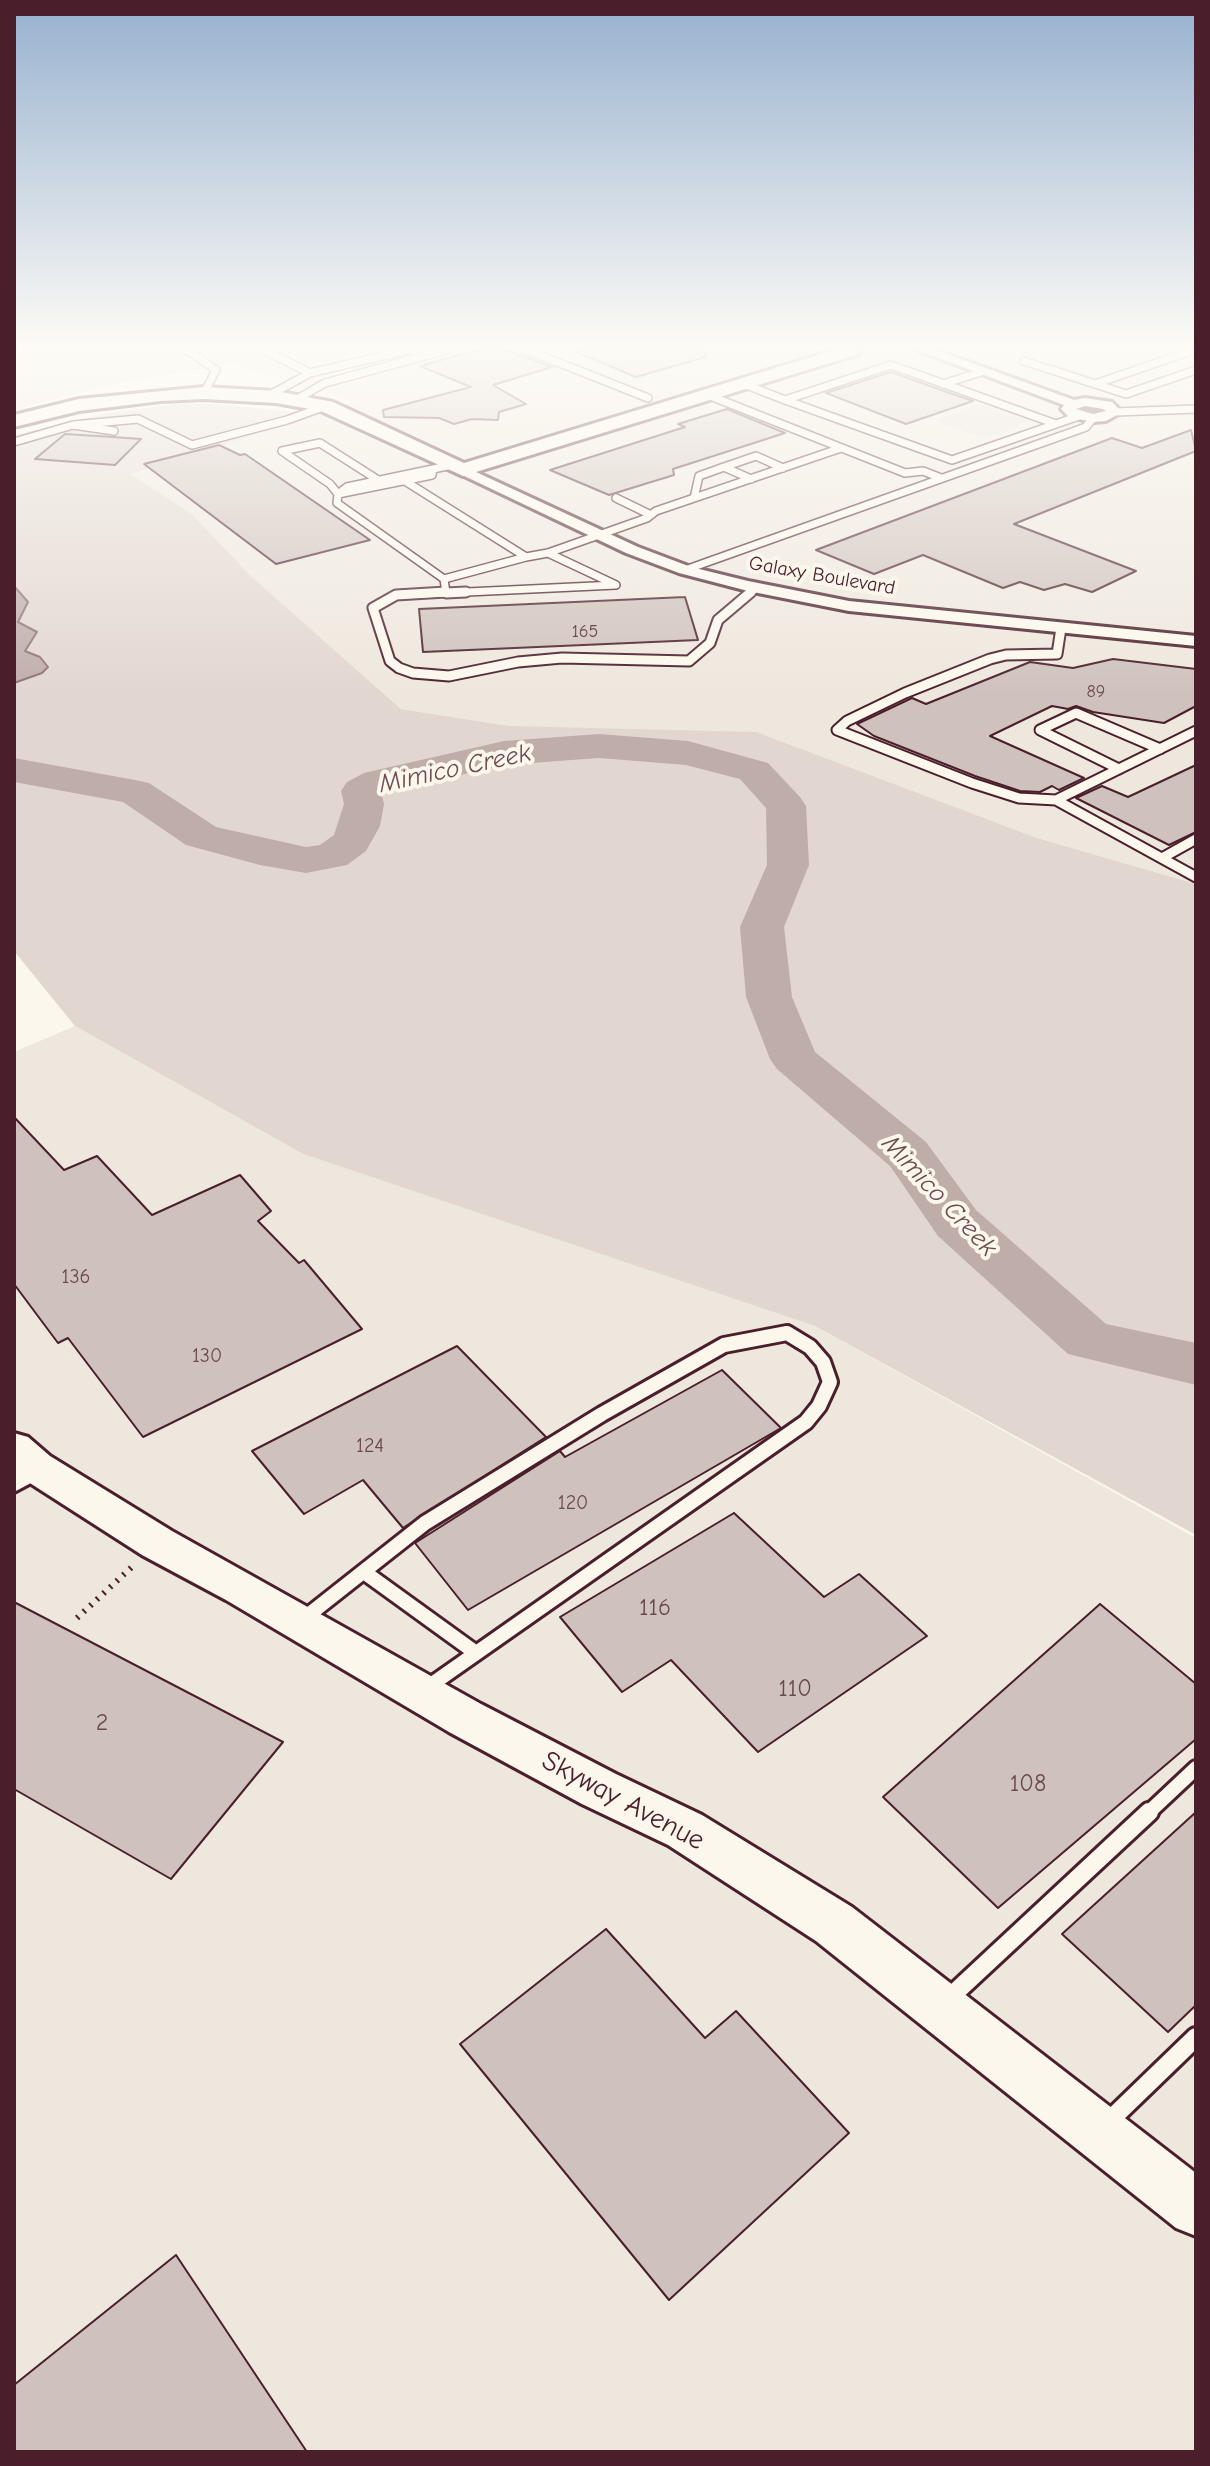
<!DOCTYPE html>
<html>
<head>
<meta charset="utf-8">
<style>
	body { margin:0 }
	#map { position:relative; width:1210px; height:2466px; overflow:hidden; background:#fbf7ec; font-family:"Comic Neue",sans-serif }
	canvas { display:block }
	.frame { position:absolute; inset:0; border:16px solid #4a1f2b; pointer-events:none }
</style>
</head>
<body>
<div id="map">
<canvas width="1210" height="2466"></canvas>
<div class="frame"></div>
</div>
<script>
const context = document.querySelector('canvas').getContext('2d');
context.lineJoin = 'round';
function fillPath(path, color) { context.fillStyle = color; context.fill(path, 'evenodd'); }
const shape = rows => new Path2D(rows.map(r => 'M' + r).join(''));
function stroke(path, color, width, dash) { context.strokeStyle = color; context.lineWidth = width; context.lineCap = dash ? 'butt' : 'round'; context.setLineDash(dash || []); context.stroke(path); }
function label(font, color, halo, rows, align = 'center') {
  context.font = font + ' "Comic Neue",sans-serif'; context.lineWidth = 8; context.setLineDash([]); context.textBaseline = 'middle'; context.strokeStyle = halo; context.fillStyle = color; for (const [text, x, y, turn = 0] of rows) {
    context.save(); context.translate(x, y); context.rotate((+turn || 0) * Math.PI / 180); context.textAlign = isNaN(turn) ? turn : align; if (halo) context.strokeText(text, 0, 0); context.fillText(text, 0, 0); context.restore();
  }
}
fillPath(shape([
	[14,350,1196,350,1196,884,1034,837,510,726,401,709,251,576,192,514,129,474,354,402,231,363,120,383,14,409],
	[75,1026,303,1154,815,1326,1196,1538,1196,2452,14,2452,14,1052]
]), '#eee7de');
fillPath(shape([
	[175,404,219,404,319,415,130,474,192,514,251,576,401,709,510,726,756,732,1034,837,1196,884,1196,1535,815,1326,303,1154,75,1026,14,951,14,435,102,414],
	[979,404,1030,421,985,438,934,421]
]), '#e2d7d0');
const water = shape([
	[14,586,28,602,18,622,37,632,25,651,40,657,48,667,42,673,14,683,14,586]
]);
fillPath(water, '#bfadaa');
stroke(water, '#907477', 2);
fillPath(shape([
	[599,734,688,741,768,763,800,797,806,806,809,865,784,927,792,997,815,1052,926,1142,976,1210,1106,1324,1196,1343,1196,1385,1068,1354,938,1236,890,1166,777,1069,770,1059,746,997,740,927,767,865,766,808,740,779,686,765,599,758,504,765,391,791,382,796,384,804,380,826,366,851,347,865,306,873,260,865,186,845,123,802,14,782,14,758,135,780,149,783,216,827,306,847,320,845,334,835,344,804,341,791,347,782,364,773,504,741,599,734]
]), '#bfadaa');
const building = shape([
	[477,350,507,350,552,367,493,385,526,404,499,412,498,420,472,419,454,424,439,418,384,417,383,410,471,387,420,366,477,350],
	[572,350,705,350,706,357,636,377,572,350],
	[891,372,941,390,973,401,906,424,826,393,891,372],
	[727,409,785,433,673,469,674,475,609,495,550,470,685,427,678,424,727,409],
	[1191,430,1196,451,1014,524,1136,571,1092,592,1065,584,1044,590,1020,582,1003,588,923,555,874,574,816,550,1112,438,1142,448,1191,430],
	[65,434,113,437,141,439,115,465,35,459,65,434],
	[219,445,240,455,245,454,370,540,276,564,144,464,219,445],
	[685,597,698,640,423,652,419,609,685,597],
	[1113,659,1196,669,1196,706,1164,723,1093,712,1076,706,1068,709,1052,706,990,736,1084,778,1059,790,1052,786,1040,792,1020,791,975,776,874,736,857,724,912,698,926,704,1030,662,1073,668,1113,659],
	[1196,765,1196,832,1169,845,1076,798,1102,786,1128,797,1196,765],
	[14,1117,64,1170,97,1156,152,1215,240,1175,271,1211,258,1221,299,1263,304,1260,362,1329,143,1437,68,1338,58,1343,14,1284,14,1117],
	[457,1346,546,1437,403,1528,363,1480,304,1514,252,1451,457,1346],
	[722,1370,781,1428,468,1610,415,1543,560,1451,565,1457,722,1370],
	[734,1513,824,1597,859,1574,927,1636,758,1752,671,1660,622,1692,560,1617,734,1513],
	[14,1602,283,1742,171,1879,14,1789,14,1602],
	[1100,1604,1196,1684,1196,1739,998,1908,883,1797,1100,1604],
	[1196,1812,1196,2005,1168,2032,1062,1934,1196,1812],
	[606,1929,705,2038,736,2011,849,2133,669,2300,460,2044,606,1929],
	[176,2255,307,2452,14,2452,14,2385,176,2255]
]);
fillPath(building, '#cfc2bc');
stroke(building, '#4a1f2b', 2);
const laneFar3 = shape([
	[187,350,216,370,204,393],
	[264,350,310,373],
	[527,350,648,398],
	[1024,361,1126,394,1196,370],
	[891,365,1056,424,952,460,785,400,891,365],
	[744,384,785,400],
	[943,384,981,372],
	[1095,384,1194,350],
	[708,395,905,473,923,471,941,478],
	[268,396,310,373,408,350],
	[297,399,325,383,446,350],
	[1115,412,1196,409],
	[1056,424,1079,416],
	[114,431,73,425,138,419,192,445,287,420,326,406],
	[14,442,73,425],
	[724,467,756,456,783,468],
	[433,469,432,475,338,494,347,487,452,465],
	[378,480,320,443,282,451,330,484,338,494,337,503,444,579,446,593,419,594],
	[405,481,526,557,548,553,647,518,656,511,841,448],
	[616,498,651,515],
	[694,498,699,476,724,467,751,479],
	[685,570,1086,427,1093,418],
	[444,579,526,557],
	[446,593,616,585,548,553],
	[749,594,756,588]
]);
const laneFar2 = shape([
	[446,592,396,595,373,608,390,661,399,668,413,673,449,676,518,662,562,658,689,661,710,643,718,620,751,592],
	[446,593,466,592],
	[1196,731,1056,800,1196,877],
	[1119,769,1040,730,1076,713,1160,749],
	[1056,800,1019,798,972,783,837,730,847,721,905,693,990,659,1006,655,1057,654,1061,628],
	[1162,858,1196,839]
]);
const laneFar1 = shape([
	[364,1572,476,1653],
	[302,1620,425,1523,602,1414,724,1345,787,1333,810,1347,823,1362,830,1382,819,1406,806,1422,425,1689],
	[1147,1814,1196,1768]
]);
const lane = shape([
	[947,2000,1149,1812],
	[1106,2124,1196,2037]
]);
const street = shape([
	[917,350,936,350,1074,400,1085,398,1112,402,1122,412,1106,421,1093,422,1069,417,1061,409,1064,405,917,350],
	[1085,406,1103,409,1106,411,1093,414,1076,409,1085,406],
	[463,466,638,547,691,567,748,581,849,601,1196,636,1196,646,849,611,748,591,679,573,626,553,458,473,456,470,463,466],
	[36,1456,46,1459,51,1467,46,1475,14,1492,14,1466,36,1456]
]);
const secondary = shape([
	[834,350,862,350,859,354,463,476,321,411,276,403,204,399,161,401,79,411,14,427,14,415,79,399,204,387,276,391,333,402,464,463,834,350],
	[14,1433,28,1437,50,1456,172,1531,481,1704,616,1774,702,1815,852,1907,1196,2173,1196,2236,1176,2228,816,1941,668,1845,582,1804,449,1732,226,1600,142,1555,22,1478,14,1471,14,1433]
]);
stroke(laneFar3, '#4a1f2b', 10);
stroke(laneFar2, '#4a1f2b', 13);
stroke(laneFar1, '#4a1f2b', 20);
stroke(lane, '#4a1f2b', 24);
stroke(street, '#4a1f2b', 6);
stroke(secondary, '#4a1f2b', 6);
stroke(shape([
	[77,1618,135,1564]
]), '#4a1f2b', 6, [2, 7]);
stroke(laneFar3, '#fbf7ec', 7);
stroke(laneFar2, '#fbf7ec', 9);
stroke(laneFar1, '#fbf7ec', 14);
stroke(lane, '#fbf7ec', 18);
fillPath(street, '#fbf7ec');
fillPath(secondary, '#fbf7ec');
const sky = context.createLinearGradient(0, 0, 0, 695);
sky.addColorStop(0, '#97b1cf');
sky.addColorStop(0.5, '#fdfbf6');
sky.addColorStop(1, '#fdfbf600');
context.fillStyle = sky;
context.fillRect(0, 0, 1210, 695);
label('18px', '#6b484f', null, [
	["165",585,632],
	["89",1096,692]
]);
label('20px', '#4a1f2b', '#fbf7ec', [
	["Galaxy Boulevard",822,576,10]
]);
label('20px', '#6b484f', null, [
	["136",76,1277],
	["130",207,1356],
	["124",370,1446],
	["120",573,1503]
]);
label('24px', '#6b484f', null, [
	["116",655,1608],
	["110",795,1689],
	["2",102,1723],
	["108",1028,1784]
]);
label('italic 26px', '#6d4a51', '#fbf7ec', [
	["Mimico Creek",455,769,-12],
	["Mimico Creek",939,1196,47]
]);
label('28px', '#4a1f2b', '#fbf7ec', [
	["Skyway Avenue",623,1801,28]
]);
</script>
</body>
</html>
